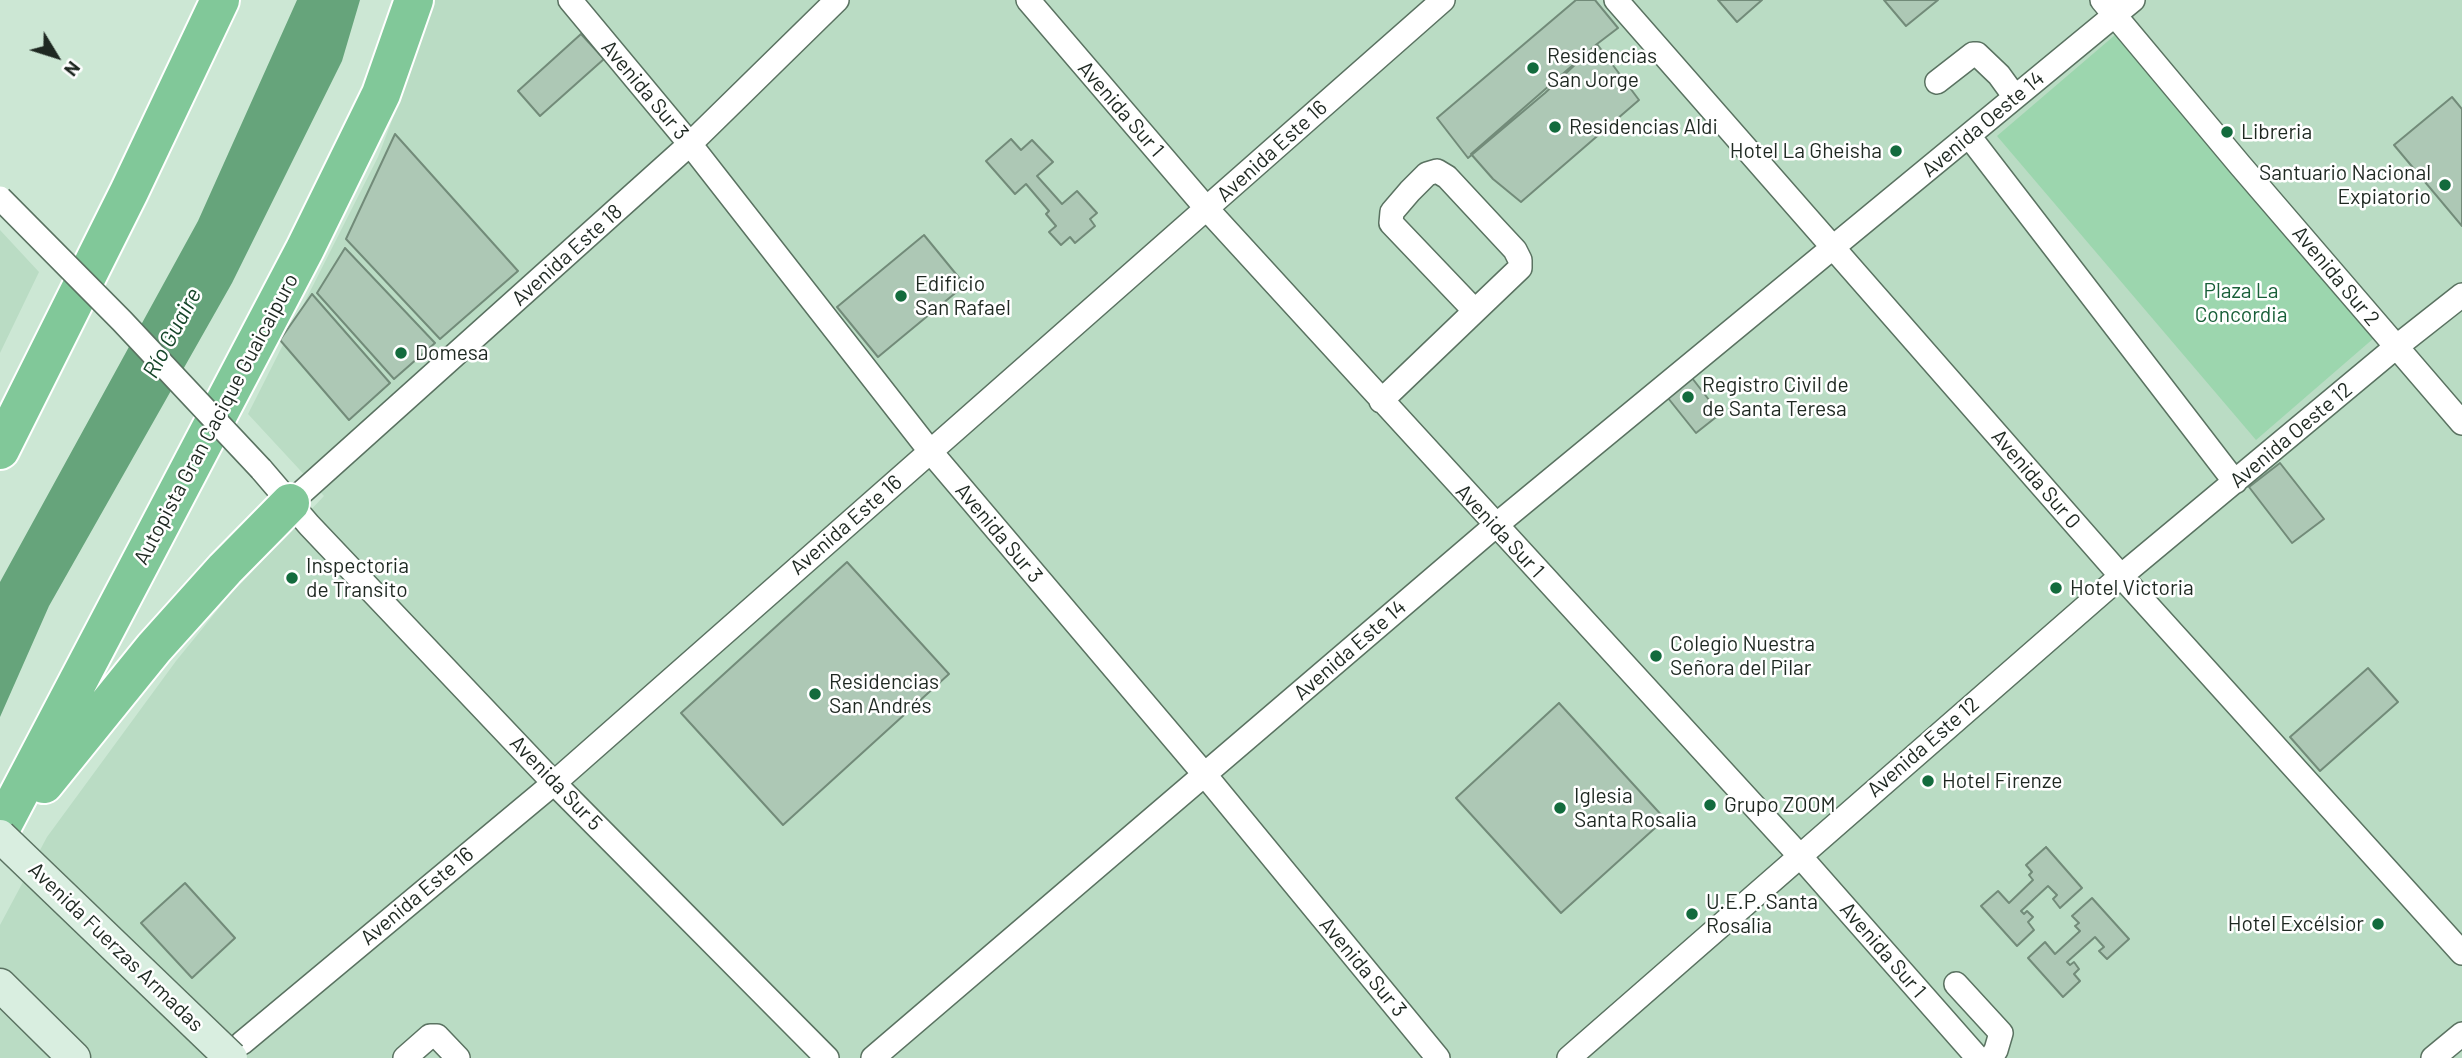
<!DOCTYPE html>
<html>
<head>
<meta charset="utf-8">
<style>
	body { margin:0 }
	#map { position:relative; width:2462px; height:1058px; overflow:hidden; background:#cce7d4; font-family:Barlow,sans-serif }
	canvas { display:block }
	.north { position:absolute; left:21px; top:21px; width:70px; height:70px; -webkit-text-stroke:5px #fff; paint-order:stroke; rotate:128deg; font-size:19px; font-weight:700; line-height:28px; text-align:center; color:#1e2821 }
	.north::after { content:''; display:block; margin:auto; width:24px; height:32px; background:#1e2821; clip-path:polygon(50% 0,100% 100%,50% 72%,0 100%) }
</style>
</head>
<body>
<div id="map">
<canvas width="2462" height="1058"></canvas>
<div class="north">N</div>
</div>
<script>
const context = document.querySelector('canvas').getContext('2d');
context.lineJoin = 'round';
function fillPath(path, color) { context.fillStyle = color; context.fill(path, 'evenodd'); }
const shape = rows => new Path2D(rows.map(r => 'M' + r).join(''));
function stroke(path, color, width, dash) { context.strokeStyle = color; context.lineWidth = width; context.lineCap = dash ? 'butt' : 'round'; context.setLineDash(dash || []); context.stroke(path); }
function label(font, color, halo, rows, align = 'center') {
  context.font = font + ' Barlow,sans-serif'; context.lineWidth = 5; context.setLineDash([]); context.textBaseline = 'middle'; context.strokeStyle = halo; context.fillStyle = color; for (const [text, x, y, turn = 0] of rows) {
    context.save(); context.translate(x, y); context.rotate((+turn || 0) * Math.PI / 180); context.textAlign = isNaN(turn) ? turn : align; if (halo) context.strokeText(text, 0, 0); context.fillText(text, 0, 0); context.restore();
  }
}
fillPath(shape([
	[433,0,2462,0,2462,1058,0,1058,0,925,47,837,176,661,228,597,324,496,248,414,378,157,404,89],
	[0,230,39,272,0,353]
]), '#badcc4');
fillPath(shape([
	[2115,35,2374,338,2256,440,1997,136]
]), '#9cd6ae');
fillPath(shape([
	[297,0,360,0,342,61,232,283,49,606,0,717,0,582,198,221]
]), '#66a47b');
const building = shape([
	[1576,0,1595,0,1618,28,1597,44,1545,93,1468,158,1437,118,1576,0],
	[1718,0,1762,0,1737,22,1718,0],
	[1884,0,1938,0,1906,26,1884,0],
	[581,34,604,59,540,116,518,91,581,34],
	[1597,44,1639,100,1521,202,1493,179,1471,154,1597,44],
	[2452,97,2462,109,2462,226,2394,145,2452,97],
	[395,134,518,271,440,339,346,239,395,134],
	[1011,139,1021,150,1032,140,1053,162,1037,176,1062,204,1077,191,1097,213,1090,219,1095,226,1075,243,1070,237,1061,245,1049,232,1056,226,1046,214,1049,211,1026,184,1015,194,986,161,1011,139],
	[924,235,965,285,878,357,837,307,924,235],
	[345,248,435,343,394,379,317,293,345,248],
	[312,294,390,383,349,420,280,340,312,294],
	[1692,378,1720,414,1696,433,1668,398,1692,378],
	[2280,463,2324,519,2292,543,2249,487,2280,463],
	[847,562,949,674,783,825,681,713,847,562],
	[2368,668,2398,702,2320,771,2290,737,2368,668],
	[1559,703,1665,819,1561,913,1456,798,1559,703],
	[2046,847,2082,888,2060,908,2053,899,2057,895,2048,886,2021,911,2024,914,2027,911,2033,917,2028,922,2034,930,2017,946,1981,906,1998,891,2009,903,2033,880,2029,875,2032,872,2026,865,2046,847],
	[185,883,235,938,192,978,141,923,185,883],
	[2092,898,2129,939,2107,959,2099,951,2104,947,2095,937,2067,962,2070,965,2074,962,2079,969,2074,974,2080,981,2063,997,2028,958,2045,942,2055,954,2080,931,2075,926,2079,923,2072,916,2092,898]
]);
fillPath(building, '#adc8b5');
stroke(building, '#728b79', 2);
const street = shape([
	[570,0,690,144,930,451,1205,775,1438,1058],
	[1028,0,1207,209,1799,855,1978,1058],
	[1616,0,2121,576,2462,953],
	[2102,0,2240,165,2462,423],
	[1937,82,1973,54,1977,54,1999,75,2015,97],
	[1969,136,2235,482],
	[1381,401,1475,311,1520,268,1520,260,1515,250,1447,177,1437,171,1427,174,1410,191,1392,212,1391,223,1475,311],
	[261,469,309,525,554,783,827,1058],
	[290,503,690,144,837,0],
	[1956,984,2001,1033,1996,1050,1991,1058],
	[242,1043,554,783,1443,0],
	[405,1058,430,1036,437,1036,458,1058],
	[873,1058,1495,526,2133,0],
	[1569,1058,2121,576,2396,347,2462,295],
	[2433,1058,2462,1034]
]);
const secondary = shape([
	[0,985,74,1058]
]);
const highway = shape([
	[0,450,129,192,220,0],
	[44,784,154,648,225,569,290,503],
	[0,830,305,249,381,94,414,0]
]);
stroke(street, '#5a7261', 26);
stroke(secondary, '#5a7261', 35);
stroke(highway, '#fff', 42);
stroke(street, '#fff', 23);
stroke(secondary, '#d9eee0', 32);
stroke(highway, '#81c899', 38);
const streetBridge = shape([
	[0,198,122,321,261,469]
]);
const secondaryBridge = shape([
	[0,836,231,1058]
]);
stroke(streetBridge, '#5a7261', 26, []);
stroke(secondaryBridge, '#5a7261', 35, []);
stroke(streetBridge, '#fff', 23);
stroke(secondaryBridge, '#d9eee0', 32);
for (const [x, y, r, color] of [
	[1533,68,7,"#136b3d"],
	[1555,127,7,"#136b3d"],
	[2227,132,7,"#136b3d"],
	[1896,151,7,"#136b3d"],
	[2445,185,7,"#136b3d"],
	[901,296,7,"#136b3d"],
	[401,353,7,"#136b3d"],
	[1688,397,7,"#136b3d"],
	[292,578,7,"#136b3d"],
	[2056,588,7,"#136b3d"],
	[1656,656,7,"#136b3d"],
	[815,694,7,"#136b3d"],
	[1928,781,7,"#136b3d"],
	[1710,805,7,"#136b3d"],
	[1560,808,7,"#136b3d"],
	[1692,914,7,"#136b3d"],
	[2378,924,7,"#136b3d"]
]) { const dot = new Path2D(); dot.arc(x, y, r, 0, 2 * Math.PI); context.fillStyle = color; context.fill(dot); stroke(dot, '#fff', 2.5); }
label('21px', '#1e2821', '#fff', [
	["Residencias",1547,56],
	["San Jorge",1547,80],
	["Residencias Aldi",1569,127],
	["Libreria",2241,132],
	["Hotel La Gheisha",1882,151,"right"],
	["Santuario Nacional",2431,173,"right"],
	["Expiatorio",2431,197,"right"],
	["Edificio",915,284],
	["San Rafael",915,308],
	["Domesa",415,353],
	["Registro Civil de",1702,385],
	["de Santa Teresa",1702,409],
	["Inspectoria",306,566],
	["de Transito",306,590],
	["Hotel Victoria",2070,588],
	["Colegio Nuestra",1670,644],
	["Señora del Pilar",1670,668],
	["Residencias",829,682],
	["San Andrés",829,706],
	["Hotel Firenze",1942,781],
	["Iglesia",1574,796],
	["Santa Rosalia",1574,820],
	["Grupo ZOOM",1724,805],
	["U.E.P. Santa",1706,902],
	["Rosalia",1706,926],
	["Hotel Excélsior",2364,924,"right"]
], 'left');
label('21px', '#1e2821', '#fff', [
	["Avenida Sur 3",645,90,50],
	["Avenida Sur 1",1121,109,49],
	["Avenida Oeste 14",1983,124,-40],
	["Avenida Este 16",1272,151,-42],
	["Avenida Este 18",567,255,-42],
	["Avenida Sur 2",2336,276,50],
	["Autopista Gran Cacique Guaicaipuro",216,419,-62],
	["Avenida Oeste 12",2291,435,-40],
	["Avenida Sur 0",2036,479,49],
	["Avenida Este 16",846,525,-41],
	["Avenida Sur 1",1500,531,47],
	["Avenida Sur 3",999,533,50],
	["Avenida Este 14",1350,650,-41],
	["Avenida Este 12",1923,747,-41],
	["Avenida Sur 5",556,783,46],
	["Avenida Este 16",417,896,-40],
	["Avenida Fuerzas Armadas",116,947,44],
	["Avenida Sur 1",1883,950,49],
	["Avenida Sur 3",1363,967,50]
]);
label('21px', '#185f38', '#fff', [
	["Plaza La",2241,291],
	["Concordia",2241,315]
]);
label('italic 23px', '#154529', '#fff', [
	["Río Guaire",172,333,-62]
]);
</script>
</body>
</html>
